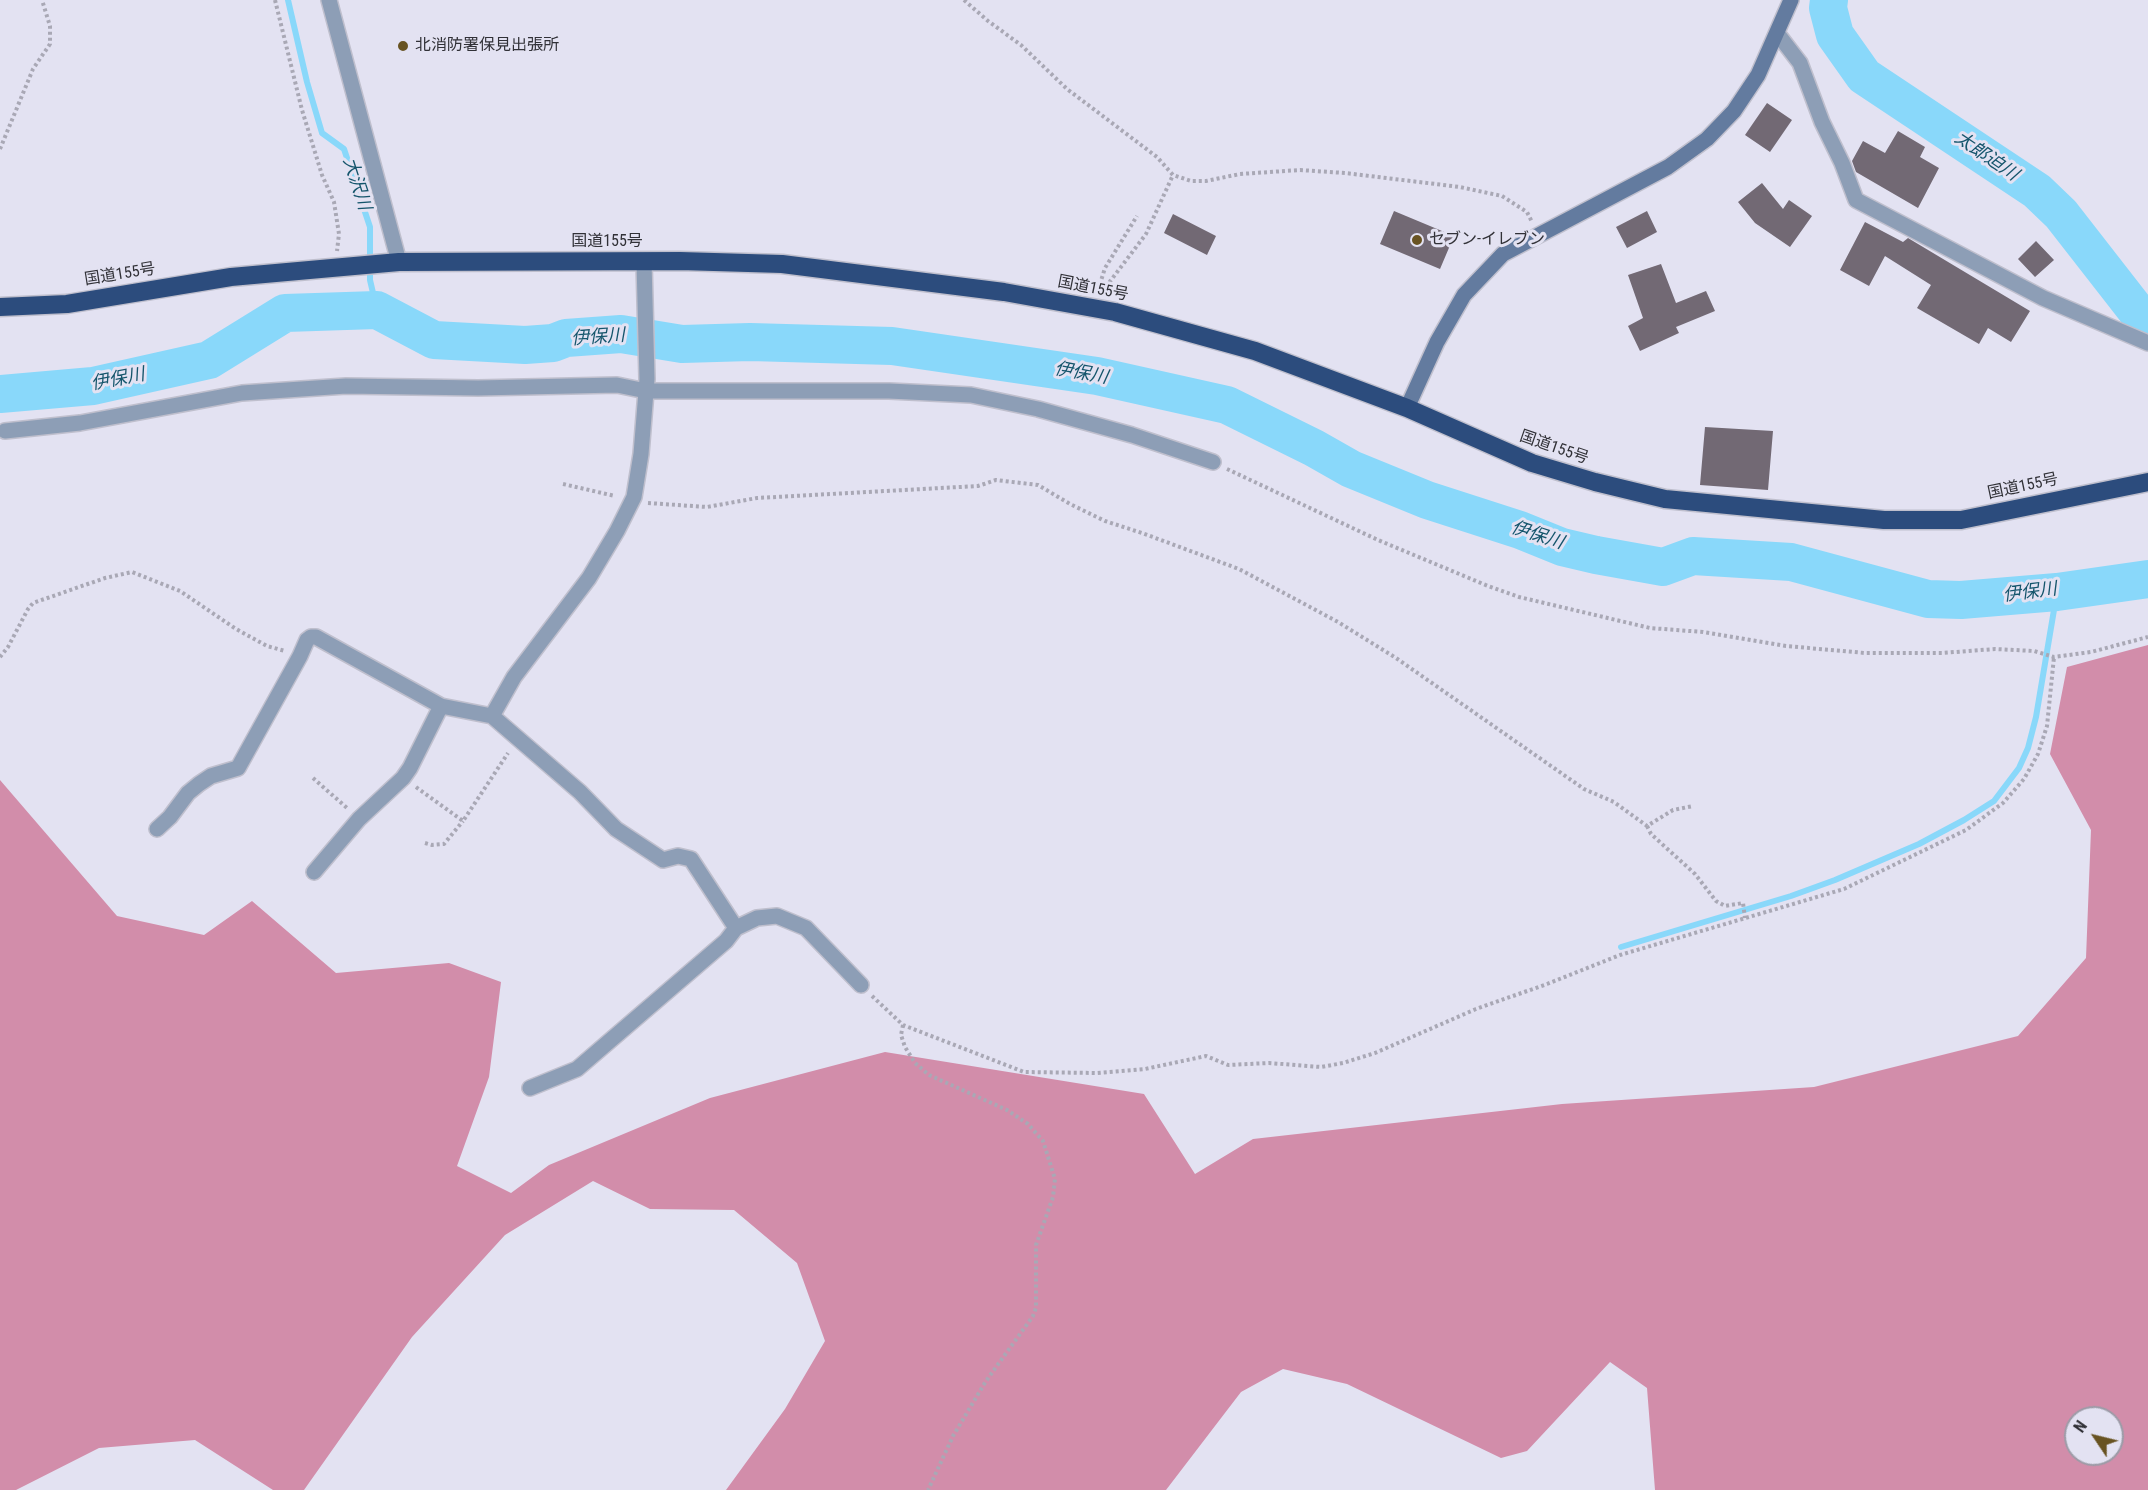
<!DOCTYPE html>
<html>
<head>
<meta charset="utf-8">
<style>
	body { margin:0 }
	#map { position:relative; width:2148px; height:1490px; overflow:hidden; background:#e3e2f2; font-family:"Roboto Condensed",sans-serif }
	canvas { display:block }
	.north { position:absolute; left:2064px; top:1406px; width:60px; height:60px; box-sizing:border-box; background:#e3e2f2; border:2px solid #9c9ba7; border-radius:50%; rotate:305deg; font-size:16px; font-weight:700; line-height:24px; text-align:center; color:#313137 }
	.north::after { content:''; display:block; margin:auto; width:21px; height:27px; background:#685322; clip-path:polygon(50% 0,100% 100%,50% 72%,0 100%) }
</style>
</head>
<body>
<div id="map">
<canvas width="2148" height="1490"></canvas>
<div class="north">N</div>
</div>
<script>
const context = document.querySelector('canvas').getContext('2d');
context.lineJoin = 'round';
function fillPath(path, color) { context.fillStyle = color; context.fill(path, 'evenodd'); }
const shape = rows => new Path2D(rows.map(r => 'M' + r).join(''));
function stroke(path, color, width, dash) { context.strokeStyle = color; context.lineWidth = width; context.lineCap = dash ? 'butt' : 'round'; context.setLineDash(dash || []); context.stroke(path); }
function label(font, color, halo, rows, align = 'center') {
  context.font = font + ' "Roboto Condensed","Noto Sans JP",sans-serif'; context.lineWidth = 6; context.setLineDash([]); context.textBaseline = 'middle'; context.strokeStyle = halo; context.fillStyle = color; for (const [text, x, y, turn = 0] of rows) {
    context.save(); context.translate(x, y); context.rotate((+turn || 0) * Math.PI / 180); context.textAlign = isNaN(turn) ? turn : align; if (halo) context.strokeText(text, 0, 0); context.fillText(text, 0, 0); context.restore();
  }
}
fillPath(shape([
	[2148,645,2148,1490,1655,1490,1647,1388,1610,1362,1527,1451,1501,1458,1347,1384,1283,1369,1241,1392,1166,1490,726,1490,785,1409,825,1341,797,1263,734,1210,650,1209,593,1181,505,1235,412,1337,304,1490,273,1490,195,1440,99,1448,16,1490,0,1490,0,780,117,916,204,935,252,901,336,973,449,963,501,982,489,1077,457,1166,511,1193,549,1165,710,1098,885,1052,1144,1094,1195,1174,1253,1139,1562,1104,1814,1087,2018,1036,2086,958,2091,830,2050,754,2067,667],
	[2076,1418,2112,1418,2112,1454,2076,1454]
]), '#d28daa');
stroke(shape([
	[288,0,307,82,322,133,344,149,370,227,370,280,377,310],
	[1621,947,1791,896,1835,880,1919,844,1964,820,1994,801,2019,768,2028,748,2036,717,2057,592]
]), '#89d8fa', 6);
stroke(shape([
	[1829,0,1828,8,1835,35,1864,76,2037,191,2061,214,2146,323],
	[0,394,93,386,209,360,285,313,377,310,434,340,525,345,553,343,566,338,621,334,682,344,750,342,892,346,1097,376,1227,405,1314,448,1351,469,1427,500,1520,530,1562,547,1596,555,1663,567,1693,556,1791,562,1928,599,1961,600,2057,592,2148,579]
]), '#89d8fa', 38);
fillPath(shape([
	[1767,103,1792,120,1770,152,1745,135],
	[1898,131,1925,147,1920,157,1939,168,1918,208,1856,172,1852,161,1863,141,1885,153],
	[1762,183,1783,209,1789,200,1812,216,1790,247,1755,223,1738,202],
	[1394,211,1454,236,1440,269,1380,244],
	[1647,211,1657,232,1627,248,1616,227],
	[1173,214,1216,236,1207,255,1164,233],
	[1865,222,1903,242,1908,238,2030,311,2011,342,1988,328,1979,344,1917,308,1931,285,1885,256,1869,286,1840,270],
	[2036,241,2054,260,2035,277,2018,259],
	[1661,264,1676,303,1706,291,1715,311,1676,327,1679,333,1640,351,1628,326,1643,318,1628,275],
	[1705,427,1773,431,1768,490,1700,485]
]), '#726974');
const street = shape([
	[329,0,399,262],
	[1777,33,1800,63,1822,122,1842,163,1856,200,2043,298,2148,343],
	[5,431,80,423,242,393,346,386,478,388,617,385,646,391,889,391,971,395,1038,409,1132,435,1213,462],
	[492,716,514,677,589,578,617,531,634,497,641,454,647,379,644,262],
	[157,829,170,817,188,793,199,784,211,776,238,768,300,656,307,640,311,637,316,637,441,706,492,716,580,792,616,829,663,860,678,856,691,859,736,928],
	[314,872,359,819,403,778,410,768,441,706],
	[530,1088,577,1069,726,941,736,928,757,918,777,916,806,928,861,985]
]);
const secondary = shape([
	[1407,408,1437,342,1464,295,1503,254,1668,167,1707,139,1734,111,1758,75,1791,0]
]);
const highway = shape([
	[0,307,67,304,231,277,399,262,680,261,782,264,1004,292,1115,312,1255,351,1407,408,1532,463,1595,482,1665,499,1884,520,1961,520,2148,482]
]);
stroke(street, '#bfbfcd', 18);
stroke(secondary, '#bfbfcd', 18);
stroke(highway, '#bfbfcd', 21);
stroke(shape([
	[275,0,302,110,322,175,334,202,339,234,337,251],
	[964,0,988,21,1021,45,1067,89,1157,157,1173,175,1191,181,1206,181,1240,174,1300,170,1345,173,1460,187,1502,196,1527,212,1532,222],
	[0,149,33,69,50,44,50,26,42,0],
	[1103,290,1100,284,1105,268,1137,216],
	[1102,292,1146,234,1173,175],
	[1227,469,1378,540,1488,586,1519,597,1650,628,1703,632,1786,646,1865,653,1942,653,1995,649,2034,651,2054,657,2091,652,2148,637],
	[563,484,615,496],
	[648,503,707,507,757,498,978,486,996,480,1038,485,1070,504,1105,521,1142,533,1239,569,1338,622,1396,658,1584,789,1614,802,1647,826,1673,810,1693,806],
	[0,657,8,647,28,609,33,603,105,578,132,572,180,591,236,629,267,646,285,651],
	[313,778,347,808],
	[416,787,463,821,508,753],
	[1647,826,1651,834,1695,874,1716,901,1725,906,1743,903,1745,918],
	[425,843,432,845,444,844,463,821],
	[872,996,903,1025,1024,1072,1097,1073,1145,1069,1206,1056,1228,1065,1269,1063,1321,1067,1343,1063,1375,1053,1476,1009,1547,984,1620,955,1844,889,1966,830,2003,803,2024,779,2038,754,2047,726,2054,657],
	[903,1025,901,1035,905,1047,915,1063,929,1075,1007,1110,1028,1124,1043,1141,1055,1179,1053,1197,1036,1245,1036,1308,1033,1316,986,1381,953,1436,928,1490]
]), '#a9a8b5', 4, [3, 3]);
stroke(street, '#8d9eb6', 15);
stroke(secondary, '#637b9f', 15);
stroke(highway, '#2c4c7d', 18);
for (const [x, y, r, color] of [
	[403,46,6,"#685322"],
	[1417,240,6,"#685322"]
]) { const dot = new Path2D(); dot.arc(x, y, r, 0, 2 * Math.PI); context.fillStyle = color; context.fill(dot); stroke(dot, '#e3e2f2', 2); }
label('16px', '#313137', '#e3e2f2', [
	["北消防署保見出張所",415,46],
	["セブン-イレブン",1429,240]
], 'left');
label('16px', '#313137', '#e3e2f2', [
	["国道155号",607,242],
	["国道155号",120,275,-9],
	["国道155号",1093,289,11],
	["国道155号",1554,448,19],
	["国道155号",2023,487,-12]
]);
label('italic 18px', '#15556c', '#e3e2f2', [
	["太郎迫川",1986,157,34],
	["大沢川",356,184,72],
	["伊保川",598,338,-4],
	["伊保川",1081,374,10],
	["伊保川",118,380,-11],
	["伊保川",1537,536,18],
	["伊保川",2030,593,-7]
]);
</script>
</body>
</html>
